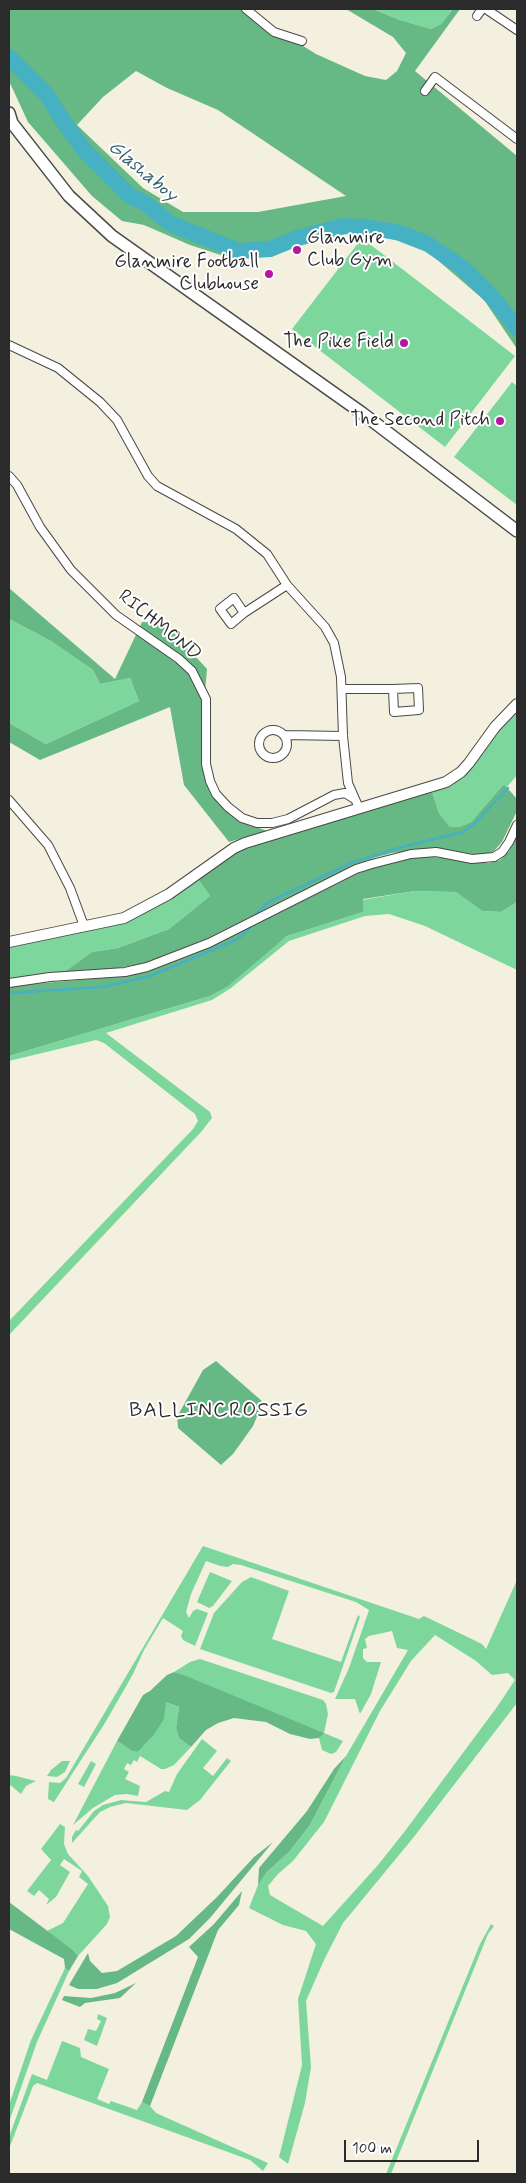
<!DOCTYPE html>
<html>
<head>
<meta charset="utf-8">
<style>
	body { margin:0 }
	#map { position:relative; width:526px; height:2183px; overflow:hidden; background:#f4f0e0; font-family:Mynerve,sans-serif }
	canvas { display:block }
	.frame { position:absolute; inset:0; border:10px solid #2b2b2b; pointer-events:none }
	.scale { position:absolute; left:344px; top:2140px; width:135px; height:22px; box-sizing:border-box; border:2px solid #2b2b2b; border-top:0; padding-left:6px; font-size:15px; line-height:18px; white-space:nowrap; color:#2b2b2b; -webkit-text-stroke:4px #fff; paint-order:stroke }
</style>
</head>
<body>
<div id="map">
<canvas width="526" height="2183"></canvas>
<div class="frame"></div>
<div class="scale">100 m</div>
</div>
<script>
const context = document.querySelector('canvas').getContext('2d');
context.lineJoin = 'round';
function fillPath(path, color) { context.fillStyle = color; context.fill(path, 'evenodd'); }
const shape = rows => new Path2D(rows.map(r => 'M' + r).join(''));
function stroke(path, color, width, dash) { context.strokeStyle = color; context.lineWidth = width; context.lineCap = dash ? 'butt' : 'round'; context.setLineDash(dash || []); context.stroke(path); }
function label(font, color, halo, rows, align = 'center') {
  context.font = font + ' Mynerve,sans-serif'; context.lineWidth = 4; context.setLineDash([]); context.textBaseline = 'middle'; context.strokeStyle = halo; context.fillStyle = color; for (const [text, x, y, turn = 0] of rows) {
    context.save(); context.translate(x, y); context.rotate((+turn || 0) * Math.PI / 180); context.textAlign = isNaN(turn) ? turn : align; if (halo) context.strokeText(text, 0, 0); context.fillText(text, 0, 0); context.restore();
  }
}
fillPath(shape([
	[373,9,453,9,441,24,431,29,400,20],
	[362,238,515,356,445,447,292,329],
	[512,382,517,386,517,505,454,457],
	[9,619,51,641,93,670,100,684,130,678,139,701,46,744,9,723],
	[517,709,517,775,507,787,504,784,471,822,459,827,450,827,439,813,432,792,454,783,464,776,497,730],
	[198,879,210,896,169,929,118,948,92,952,64,972,9,979,9,945,125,921],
	[415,891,456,892,482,911,501,912,517,902,517,970,425,926,389,914,365,916,289,941,231,988,212,1000,106,1033,210,1112,212,1118,201,1132,9,1335,9,1321,193,1129,198,1121,195,1114,104,1043,96,1040,9,1061,9,1056,210,996,228,985,287,936,363,912,362,900],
	[203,1546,419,1619,424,1616,482,1644,486,1649,517,1580,517,1703,413,1838,343,1923,325,1958,306,2001,311,2067,305,2103,288,2164,279,2157,302,2065,298,1999,316,1944,306,1931,283,1925,249,1908,258,1885,267,1872,289,1852,310,1825,346,1756,408,1650,397,1648,392,1631,369,1636,365,1639,367,1648,363,1649,363,1658,367,1662,381,1662,371,1694,360,1714,355,1699,335,1699,349,1668,369,1610,356,1602,241,1565,233,1564,228,1567,220,1566,206,1561,191,1594,186,1612,189,1618,193,1611,197,1609,208,1613,195,1646,183,1640,181,1636,183,1631,163,1618,144,1650,133,1674,105,1723,54,1802,48,1799,49,1782,60,1783,66,1778],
	[435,1635,476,1661,492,1675,508,1673,515,1680,497,1707,405,1831,378,1865,323,1926,270,1895,268,1886,278,1874,293,1861,324,1822,380,1711,411,1661],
	[210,1572,232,1581,213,1606,209,1608,197,1602],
	[251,1577,289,1591,272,1639,341,1662,358,1615,360,1617,334,1692,331,1693,200,1649,214,1613,242,1582],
	[200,1659,323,1700,326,1704,328,1714,324,1733,343,1741,336,1752,331,1754,322,1750,319,1738,323,1733,174,1672,190,1662],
	[166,1702,179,1707,176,1728,179,1738,191,1747,174,1765,165,1769,161,1769,140,1756,137,1762,134,1760,131,1765,127,1763,124,1769,129,1772,125,1779,140,1786,138,1796,127,1794,115,1795,93,1808,73,1825,117,1741,132,1751,138,1752,153,1736],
	[202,1739,217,1751,203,1768,213,1776,227,1758,231,1761,200,1800,187,1810,126,1803,110,1807,100,1812,72,1843,72,1837,76,1830,78,1831,94,1811,103,1805,121,1800,146,1802,165,1791,169,1792,177,1774],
	[62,1761,70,1761,65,1772,57,1777,47,1776,51,1770],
	[91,1761,96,1764,84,1787,78,1784],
	[9,1775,16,1776,36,1781,26,1786,21,1794,9,1784],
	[60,1824,65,1827,64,1844,68,1854,88,1876,108,1906,110,1917,107,1924,78,1956,73,1950,47,1931,63,1923,88,1884,79,1877,82,1871,64,1859,60,1865,70,1872,56,1897,46,1905,49,1899,39,1890,34,1896,27,1891,51,1860,41,1849],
	[491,1924,494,1926,488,1934,391,2174,386,2174,480,1944],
	[65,1968,69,1971,37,2042,9,2122,9,2105,31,2040],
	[98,2014,107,2018,97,2046,84,2040,88,2029,96,2031,101,2021,97,2019],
	[62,2041,80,2048,81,2057,109,2069,97,2099,109,2104,111,2101,137,2110,142,2102,150,2106,156,2113,268,2163,263,2171,250,2160,37,2083,33,2086,9,2149,9,2137,32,2074,47,2080]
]), '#7dd79d');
fillPath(shape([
	[9,9,253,9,279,31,316,54,365,76,386,80,397,71,406,53,393,37,346,9,373,9,400,20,431,29,441,24,453,9,460,9,415,71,517,156,517,349,484,300,420,245,388,235,357,231,272,253,236,260,190,245,144,225,122,221,92,196,28,122,9,81],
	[136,71,167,88,218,110,346,196,258,212,183,212,143,188,77,125,103,97],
	[9,588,115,679,142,622,165,623,207,669,204,703,205,773,235,819,267,831,229,842,184,785,170,707,40,760,9,742,9,723,46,744,139,701,130,678,100,684,93,670,51,641,9,619],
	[504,784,517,799,517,811,502,842,494,851,487,854,472,854,437,848,392,853,377,857,354,865,206,939,145,963,101,971,64,972,92,952,118,948,169,929,210,896,198,879,236,851,361,811,432,792,439,813,450,827,459,827,471,822],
	[517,835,517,902,501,912,482,911,456,892,415,891,363,899,363,912,287,936,228,986,210,996,9,1056,9,986,125,976,191,954,241,932,357,874,379,865,424,856,489,863,500,860,509,851],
	[216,1361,263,1402,253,1426,233,1454,221,1465,178,1428,177,1417,203,1370],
	[174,1672,186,1676,324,1733,319,1738,310,1739,290,1734,266,1722,234,1718,218,1723,206,1730,191,1747,179,1738,176,1728,179,1707,166,1702,164,1719,153,1736,138,1752,132,1751,117,1741,143,1695,150,1691,167,1675],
	[346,1756,310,1825,289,1852,267,1872,258,1885,259,1868,307,1811,334,1769],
	[273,1842,210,1918,189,1939,117,1983,97,1989,78,1989,69,1985,88,1953,90,1961,102,1973,117,1971,176,1936,217,1897,254,1857],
	[242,1891,239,1905,218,1930,150,2106,142,2102,198,1957,189,1947,214,1924],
	[9,1902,73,1950,78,1956,69,1971,65,1968,64,1959,9,1929],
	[136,1983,120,1998,85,2003,80,2007,62,2000,64,1996,91,1998,115,1993]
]), '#66b884');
stroke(shape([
	[256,914,267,903,351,863,402,847,463,832,474,824,508,788],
	[9,993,102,987,150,976,238,939,251,927]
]), '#45b1c3', 2.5);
stroke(shape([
	[9,57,47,95,63,121,84,150,130,196,145,203,171,224,238,251,270,249,297,238,344,226,373,228,400,233,428,244,463,268,493,298,517,328]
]), '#45b1c3', 16);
const minor = shape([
	[246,9,274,32,302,41],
	[486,9,517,30],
	[477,16,482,9],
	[425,91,435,77,517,139],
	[9,345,58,368,100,402,117,420,148,476,157,486,236,529,267,554,287,585,325,627,334,643,341,677,343,736,348,783,359,808],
	[9,476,17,485,40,527,71,570,116,615,179,659,192,671,206,699,206,764,210,781,216,794,228,807,242,818,257,823,272,823,288,819,334,795,345,793,353,798],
	[234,598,244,613,231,624,220,609,234,598],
	[244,613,287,585],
	[418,688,419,710,394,712,393,689,418,688],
	[342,689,393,689],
	'259 744a14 14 0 1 1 28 0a14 14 0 1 1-28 0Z',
	[285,735,343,736],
	[9,800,48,845,70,888,84,926],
	[9,983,50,977,125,972,147,967,209,943,356,869,372,864,411,854,424,853,436,852,472,859,494,857,502,852,509,842,517,825]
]);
const tertiary = shape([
	[9,942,124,918,169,894,234,848,245,843,446,782,461,772,469,763,495,727,517,704]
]);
const secondary = shape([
	[9,113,12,123,69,196,112,236,362,413,517,531]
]);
stroke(minor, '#494946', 10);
stroke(tertiary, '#494946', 12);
stroke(secondary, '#494946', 14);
stroke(minor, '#fff', 8);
stroke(tertiary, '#fff', 10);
stroke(secondary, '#fff', 11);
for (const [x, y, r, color] of [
	[297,250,5,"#b5179e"],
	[269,274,5,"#b5179e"],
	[404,343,5,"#b5179e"],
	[500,421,5,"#b5179e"]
]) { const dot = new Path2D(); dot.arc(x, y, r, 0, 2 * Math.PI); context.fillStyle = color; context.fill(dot); stroke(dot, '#fff', 2); }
label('19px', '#2b2b2b', '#fff', [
	["Glanmire",307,239,"left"],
	["Club Gym",307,261,"left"],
	["Glanmire Football",259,263],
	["Clubhouse",259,285],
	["The Pike Field",394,343],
	["The Second Pitch",490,421]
], 'right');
label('19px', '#2b2b2b', '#fff', [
	["RICHMOND",159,626,39]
]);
label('italic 20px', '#356168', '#fff', [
	["Glashaboy",142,172,40]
]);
context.letterSpacing = '1px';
label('21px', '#2b2b2b', '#fff', [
	["BALLINCROSSIG",219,1412]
]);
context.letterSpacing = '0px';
</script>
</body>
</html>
